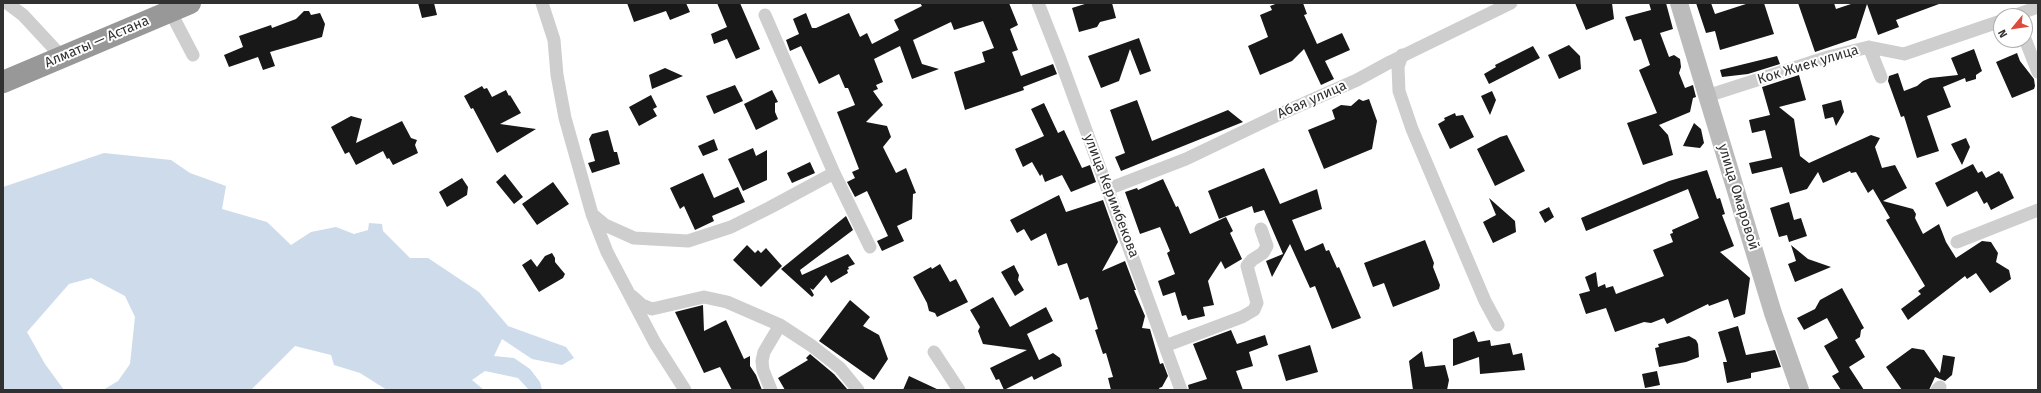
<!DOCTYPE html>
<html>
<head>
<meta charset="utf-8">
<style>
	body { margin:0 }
	#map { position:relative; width:2041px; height:393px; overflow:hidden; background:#fff; font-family:"Fira Sans",sans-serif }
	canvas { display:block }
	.frame { position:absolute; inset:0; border:4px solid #313131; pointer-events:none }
	.north { position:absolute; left:1993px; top:8px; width:40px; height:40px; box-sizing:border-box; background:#fff; border:1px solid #adadad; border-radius:50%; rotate:241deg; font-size:11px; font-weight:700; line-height:16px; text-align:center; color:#313131 }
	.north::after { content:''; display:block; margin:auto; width:14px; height:18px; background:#dd4b3d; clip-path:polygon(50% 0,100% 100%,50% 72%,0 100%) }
</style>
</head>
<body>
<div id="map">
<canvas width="2041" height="393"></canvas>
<div class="frame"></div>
<div class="north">N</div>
</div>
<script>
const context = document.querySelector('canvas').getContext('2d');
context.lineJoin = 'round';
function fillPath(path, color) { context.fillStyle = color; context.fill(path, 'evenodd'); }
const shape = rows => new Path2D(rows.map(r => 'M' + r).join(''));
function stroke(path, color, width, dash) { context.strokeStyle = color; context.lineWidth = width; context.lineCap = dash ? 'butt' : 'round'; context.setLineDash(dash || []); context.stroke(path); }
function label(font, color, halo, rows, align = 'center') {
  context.font = font + ' "Fira Sans",sans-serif'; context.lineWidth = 4; context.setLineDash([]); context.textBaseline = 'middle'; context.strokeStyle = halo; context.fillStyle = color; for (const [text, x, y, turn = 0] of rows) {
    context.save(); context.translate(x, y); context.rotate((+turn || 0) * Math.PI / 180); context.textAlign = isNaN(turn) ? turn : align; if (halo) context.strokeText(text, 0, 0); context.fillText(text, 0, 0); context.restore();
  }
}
fillPath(shape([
	[104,153,171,160,190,173,226,186,222,209,267,222,291,245,311,232,336,227,354,234,368,230,369,223,382,224,383,231,410,258,428,258,479,292,508,326,566,347,574,358,562,365,532,359,502,339,494,356,514,358,530,369,540,382,542,390,529,390,518,378,485,371,472,380,484,390,387,390,360,373,334,365,331,355,295,346,251,390,103,390,118,381,130,364,135,317,125,296,91,278,69,284,27,332,45,364,64,390,3,390,3,187]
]), '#cddbeb');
fillPath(shape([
	[418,3,434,3,437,15,422,18],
	[627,3,686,3,690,12,670,20,666,11,634,22],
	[717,3,740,3,760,49,736,59,727,39,714,44,711,34,727,27],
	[920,3,1009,3,1018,25,1010,29,1018,50,1012,52,1021,76,1053,64,1057,74,1023,87,1024,90,965,110,954,72,985,62,982,52,994,48,983,21,954,30,951,22,913,40,922,64,939,69,912,79,900,46,874,59,883,82,876,85,878,89,873,91,883,105,866,122,887,126,891,137,883,147,896,173,906,168,916,193,913,194,912,219,897,226,904,241,882,251,877,241,888,236,867,191,855,197,847,182,855,178,852,172,859,169,837,112,855,105,848,88,845,88,839,74,819,84,801,46,790,51,786,40,799,34,793,19,795,18,806,13,812,28,816,28,849,13,860,37,867,33,872,44,899,30,894,20,922,6],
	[1088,3,1112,3,1116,18,1100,22,1097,27,1079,32,1072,8],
	[1278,3,1303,3,1307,14,1304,15,1317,44,1342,33,1350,50,1325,61,1334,79,1321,85,1304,49,1292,61,1260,75,1248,46,1268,37,1260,15,1272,10,1270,6],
	[1575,3,1612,3,1614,19,1586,30],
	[1649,3,1666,3,1673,29,1660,33,1669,57,1674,55,1680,59,1681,67,1679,73,1685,88,1693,85,1696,97,1693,98,1690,112,1659,125,1668,135,1673,155,1643,165,1627,123,1657,113,1639,70,1650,65,1641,39,1634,41,1625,17,1651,10],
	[1696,3,1711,3,1715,14,1749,3,1764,3,1774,34,1720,50,1715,31,1706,33],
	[1798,3,1834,3,1836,9,1854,3,1939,4,1896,20,1899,27,1878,35,1867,4,1856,38,1815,52],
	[304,11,309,11,311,15,320,13,325,24,322,37,270,52,275,66,263,70,258,57,229,67,224,55,243,47,239,36,271,25,272,28,296,19],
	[1139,38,1151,71,1140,75,1130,49,1119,81,1101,88,1088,56],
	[1569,45,1580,56,1581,69,1559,79,1548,55],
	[1533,46,1540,58,1489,84,1484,74,1496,67,1495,65],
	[1974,49,1982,71,1976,75,1976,79,1966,82,1965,78,1943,87,1951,107,1927,116,1939,151,1917,158,1904,116,1901,117,1888,81,1889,76,1898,73,1904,91,1917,86,1923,81,1930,78,1958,75,1951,58],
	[2017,53,2020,61,2034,79,2035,86,2034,89,2012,98,1996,62],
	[1777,56,1780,64,1748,74,1722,77,1720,70],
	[665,68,683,76,652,89,649,75],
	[1799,75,1806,100,1779,107,1794,119,1800,156,1809,163,1871,135,1880,138,1875,147,1882,168,1895,165,1907,188,1883,201,1913,209,1916,214,1915,218,1923,234,1939,224,1946,242,1956,258,1982,241,1991,242,1998,253,1996,262,2009,270,2011,279,1990,293,1976,273,1967,279,1965,276,1908,320,1901,309,1921,294,1918,291,1925,286,1886,220,1890,218,1873,189,1868,193,1856,172,1851,173,1850,171,1823,183,1818,172,1807,189,1790,194,1782,167,1752,174,1749,163,1772,158,1765,130,1752,133,1749,120,1770,115,1762,87],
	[735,85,743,101,714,114,706,96],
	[482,86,484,89,487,88,492,97,506,90,509,96,510,95,521,113,500,124,536,129,497,153,473,108,471,109,464,96],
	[772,90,778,102,775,103,775,112,778,119,756,130,744,104],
	[1492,91,1496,100,1490,115,1481,96],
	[651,95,657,107,653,109,657,116,639,126,629,107],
	[1359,99,1363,101,1369,99,1377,121,1372,149,1324,169,1308,130,1335,119,1332,110,1341,105,1351,106],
	[1137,100,1152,141,1228,110,1243,122,1121,171,1115,157,1125,153,1110,110],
	[1841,100,1844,112,1836,126,1833,117,1825,119,1822,105],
	[1044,103,1058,133,1064,130,1082,168,1090,165,1096,182,1071,192,1062,175,1045,182,1042,174,1040,176,1032,162,1023,167,1015,149,1044,136,1031,109],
	[1455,113,1456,116,1463,115,1474,137,1450,149,1438,124,1445,120,1444,118],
	[351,116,362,119,356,143,402,121,411,138,417,140,415,145,418,153,393,165,389,158,387,159,383,151,356,165,349,152,345,154,331,127],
	[1694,123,1701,129,1704,143,1700,148,1683,146],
	[608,130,614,152,617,152,620,164,592,173,588,163,595,161,589,139,592,134],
	[1507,135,1525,171,1495,186,1477,149,1500,137],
	[1966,138,1970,147,1962,165,1951,144],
	[714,139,718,150,703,156,698,146],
	[753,148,756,156,767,150,767,180,743,191,728,159],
	[810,162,815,173,792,183,787,173],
	[1973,164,1978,173,1982,171,1986,178,1999,171,2001,174,2002,173,2014,198,1991,210,1987,202,1984,204,1977,191,1947,207,1935,183],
	[1264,168,1280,204,1317,189,1322,209,1292,220,1305,251,1323,243,1326,251,1329,250,1337,268,1339,267,1361,318,1332,329,1315,286,1310,288,1290,244,1272,277,1266,261,1283,254,1264,210,1254,213,1252,206,1219,219,1208,191],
	[1707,170,1717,199,1720,198,1725,214,1722,215,1734,246,1720,252,1750,278,1745,314,1734,318,1728,299,1709,306,1708,304,1667,324,1664,318,1651,323,1644,322,1615,332,1606,308,1586,314,1579,294,1590,291,1585,277,1596,272,1598,287,1605,284,1606,288,1613,286,1616,294,1664,276,1653,250,1673,242,1670,234,1673,233,1672,230,1699,218,1688,189,1586,231,1581,218,1669,181],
	[703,173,714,198,738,187,745,202,712,216,714,221,695,230,684,206,680,209,670,188],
	[505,174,523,197,514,204,496,182],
	[462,178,468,187,467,195,447,207,439,192],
	[1163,179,1176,207,1178,206,1190,234,1226,217,1233,231,1230,233,1242,259,1225,269,1221,261,1208,281,1214,305,1203,307,1205,316,1188,320,1186,315,1182,316,1175,292,1163,296,1158,281,1175,274,1167,253,1170,251,1160,227,1140,234,1125,192,1137,188,1138,190],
	[553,182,569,204,537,225,522,204],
	[1059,195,1066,212,1103,200,1118,242,1102,271,1125,261,1136,290,1134,290,1145,316,1142,328,1150,329,1160,364,1163,363,1168,376,1162,387,1159,388,1160,390,1111,390,1108,378,1113,377,1106,353,1103,354,1095,330,1098,329,1088,297,1080,300,1067,263,1058,266,1046,233,1031,241,1024,229,1017,233,1010,220],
	[1489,198,1515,221,1516,232,1493,243,1483,222,1496,215],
	[1789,202,1794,220,1801,218,1807,236,1789,242,1787,235,1779,237,1770,208],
	[1549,207,1554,217,1545,223,1539,212],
	[846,216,853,230,800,270,802,275,848,254,855,264,848,267,849,269,847,270,848,273,831,283,826,275,813,290,810,288,814,295,812,297,781,269],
	[1425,240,1434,263,1433,267,1440,285,1439,289,1393,307,1384,283,1373,287,1364,263],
	[747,245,755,253,758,250,761,253,766,248,782,266,761,287,733,260],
	[1791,245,1808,259,1831,267,1795,282,1788,264,1796,261],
	[552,253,555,258,555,262,565,274,563,278,539,292,522,265,531,259,537,267,545,256],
	[940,264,950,282,956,279,968,302,937,317,935,313,929,311,927,303,913,277,931,267,932,269],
	[1014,265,1019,275,1018,280,1024,290,1015,296,1001,272],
	[1842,288,1864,328,1861,330,1860,337,1855,340,1865,357,1849,367,1864,390,1841,390,1832,376,1839,372,1824,346,1838,338,1827,318,1804,330,1797,318,1815,309,1820,300],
	[993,297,1010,327,1046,307,1053,321,1027,334,1039,360,1053,353,1060,358,1062,366,1034,380,1032,376,1004,390,999,379,996,380,990,368,1027,350,983,344,978,331,980,327,970,310],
	[850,300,870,317,863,326,879,335,888,359,874,380,819,341],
	[703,305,704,331,726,320,744,359,750,356,750,366,756,375,762,390,732,390,720,367,704,373,675,312],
	[1738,326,1746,355,1775,350,1781,367,1751,373,1751,378,1727,383,1723,362,1727,362,1718,332],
	[1231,330,1237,344,1265,335,1268,345,1249,352,1253,366,1236,371,1243,390,1189,390,1188,385,1207,379,1193,344],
	[1474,331,1478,342,1490,340,1491,346,1510,343,1513,355,1522,353,1525,370,1480,374,1479,357,1453,366,1453,339],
	[1689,336,1696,340,1698,344,1699,357,1686,362,1659,367,1655,348,1659,347,1658,344],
	[1310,345,1318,372,1286,381,1278,355],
	[1912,348,1924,350,1940,373,1943,355,1955,357,1952,375,1945,381,1935,377,1929,390,1902,390,1886,367],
	[1422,351,1425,367,1445,365,1449,380,1447,390,1413,390,1409,361],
	[810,354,834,374,848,390,785,390,778,378,808,360,806,358],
	[1657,371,1660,385,1645,388,1642,374],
	[909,376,939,390,903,390]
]), '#181818');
stroke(shape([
	[7,3,23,15,62,57],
	[542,3,554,40,557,75,565,118,592,214,607,252,655,343,685,390],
	[1038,3,1060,59,1181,390],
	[170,11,193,55],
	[765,15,834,173,870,247],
	[2013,16,2038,7],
	[2025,39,2038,72],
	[1869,47,1881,77],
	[1402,55,1398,67,1399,91,1412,129,1485,301,1498,325],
	[1707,96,1828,57,1869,47,1904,54,2001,21],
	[1108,189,1186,159,1278,115,1357,80,1390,62,1511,3],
	[593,215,605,225,634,238,688,241,731,227,769,208,834,173],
	[1957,242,2038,210],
	[632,296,642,305,652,309,704,297,727,302,780,325,812,346,840,368,858,390],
	[1165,346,1242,317,1254,310,1257,303,1247,266,1252,260,1263,253,1267,246,1261,229],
	[934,352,959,390],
	[771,390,763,370,762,361,764,352,780,325],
	[1937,390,1940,387]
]), '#cecece', 13);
stroke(shape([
	[1679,3,1773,313,1800,390]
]), '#bbb', 18);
stroke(shape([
	[3,82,190,3]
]), '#989898', 22);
label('14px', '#313131', '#fff', [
	["Алматы — Астана",97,42,-23],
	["Кок Жиек улица",1808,65,-17],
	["Абая улица",1312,100,-24],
	["улица Керимбекова",1111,196,69],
	["улица Омаровой",1738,197,73]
]);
</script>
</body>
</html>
